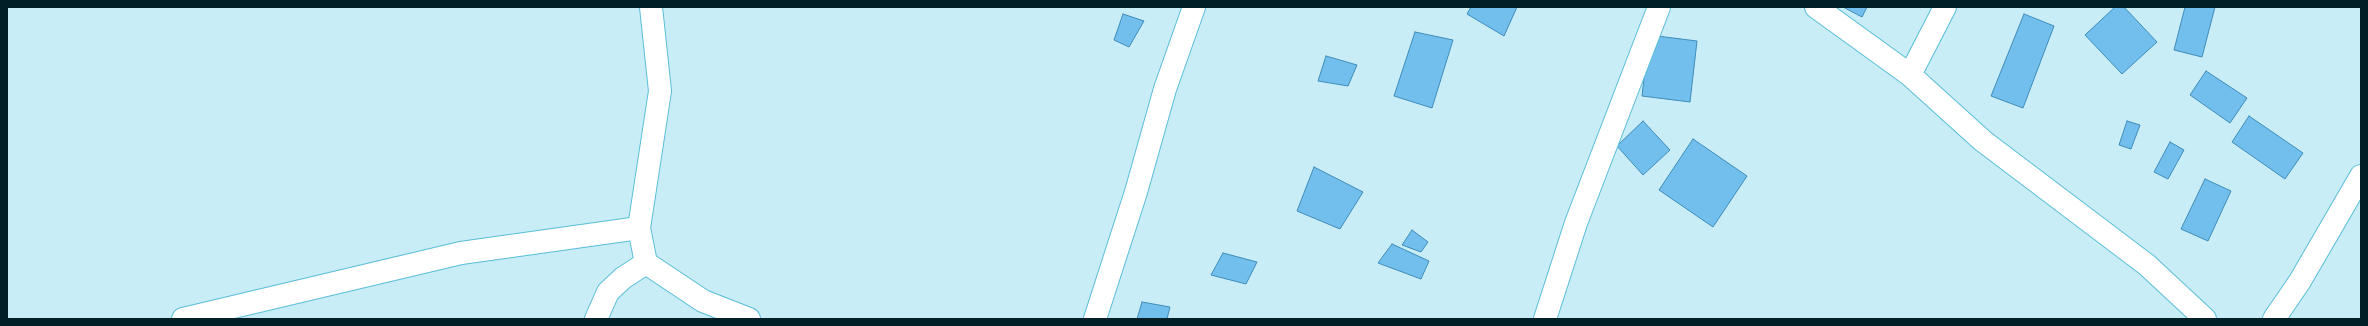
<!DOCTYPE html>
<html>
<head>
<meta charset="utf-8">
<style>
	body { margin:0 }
	#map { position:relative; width:2368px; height:326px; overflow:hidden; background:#c9edf7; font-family:"PT Sans",sans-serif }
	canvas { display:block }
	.frame { position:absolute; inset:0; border:8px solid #001f26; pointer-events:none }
</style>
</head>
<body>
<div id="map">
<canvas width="2368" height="326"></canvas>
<div class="frame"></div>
</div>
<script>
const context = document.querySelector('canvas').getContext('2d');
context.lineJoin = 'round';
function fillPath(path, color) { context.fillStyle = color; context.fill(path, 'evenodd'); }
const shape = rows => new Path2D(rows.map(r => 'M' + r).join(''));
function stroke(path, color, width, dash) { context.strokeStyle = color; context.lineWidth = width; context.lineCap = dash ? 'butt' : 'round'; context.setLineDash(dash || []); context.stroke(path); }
const building = shape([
	[1471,7,1517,7,1504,36,1467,14,1471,7],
	[1843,7,1867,7,1862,17,1843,7],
	[2115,7,2124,7,2157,42,2122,74,2085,35,2115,7],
	[2185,7,2215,7,2202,57,2174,50,2185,7],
	[1123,14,1144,21,1129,47,1114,40,1123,14],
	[2024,14,2054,26,2023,108,1991,96,2024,14],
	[1415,32,1453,40,1432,108,1394,96,1415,32],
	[1649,35,1697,41,1690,102,1642,96,1649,35],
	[1326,56,1357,65,1348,86,1318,81,1326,56],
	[2206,71,2247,98,2230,123,2190,95,2206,71],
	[2249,116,2303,153,2285,179,2232,142,2249,116],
	[1643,121,1670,150,1643,175,1617,146,1643,121],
	[2127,121,2140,125,2131,149,2119,145,2127,121],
	[1693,139,1747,176,1713,227,1659,190,1693,139],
	[2170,142,2184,150,2168,179,2154,172,2170,142],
	[1314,167,1363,192,1340,229,1297,211,1314,167],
	[2205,179,2231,191,2208,241,2181,229,2205,179],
	[1412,230,1428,242,1421,252,1402,245,1412,230],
	[1392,244,1429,261,1421,279,1378,263,1392,244],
	[1223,253,1257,262,1246,284,1211,275,1223,253],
	[1142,302,1170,307,1167,319,1137,319,1142,302]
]);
fillPath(building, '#72bfed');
stroke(building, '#3e8cb8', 1);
const minor = shape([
	[651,7,660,91,639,228,646,263,703,301,749,319],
	[1816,7,1910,75,1983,141,2147,265,2205,319],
	[1910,75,1945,7],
	[183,319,461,253,639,228],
	[596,319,608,292,623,278,646,263],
	[1095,319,1136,192,1165,89,1194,7],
	[1545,319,1576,223,1659,7],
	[2274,319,2300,281,2361,176]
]);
stroke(minor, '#58bed7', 24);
stroke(minor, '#fff', 22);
</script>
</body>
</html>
